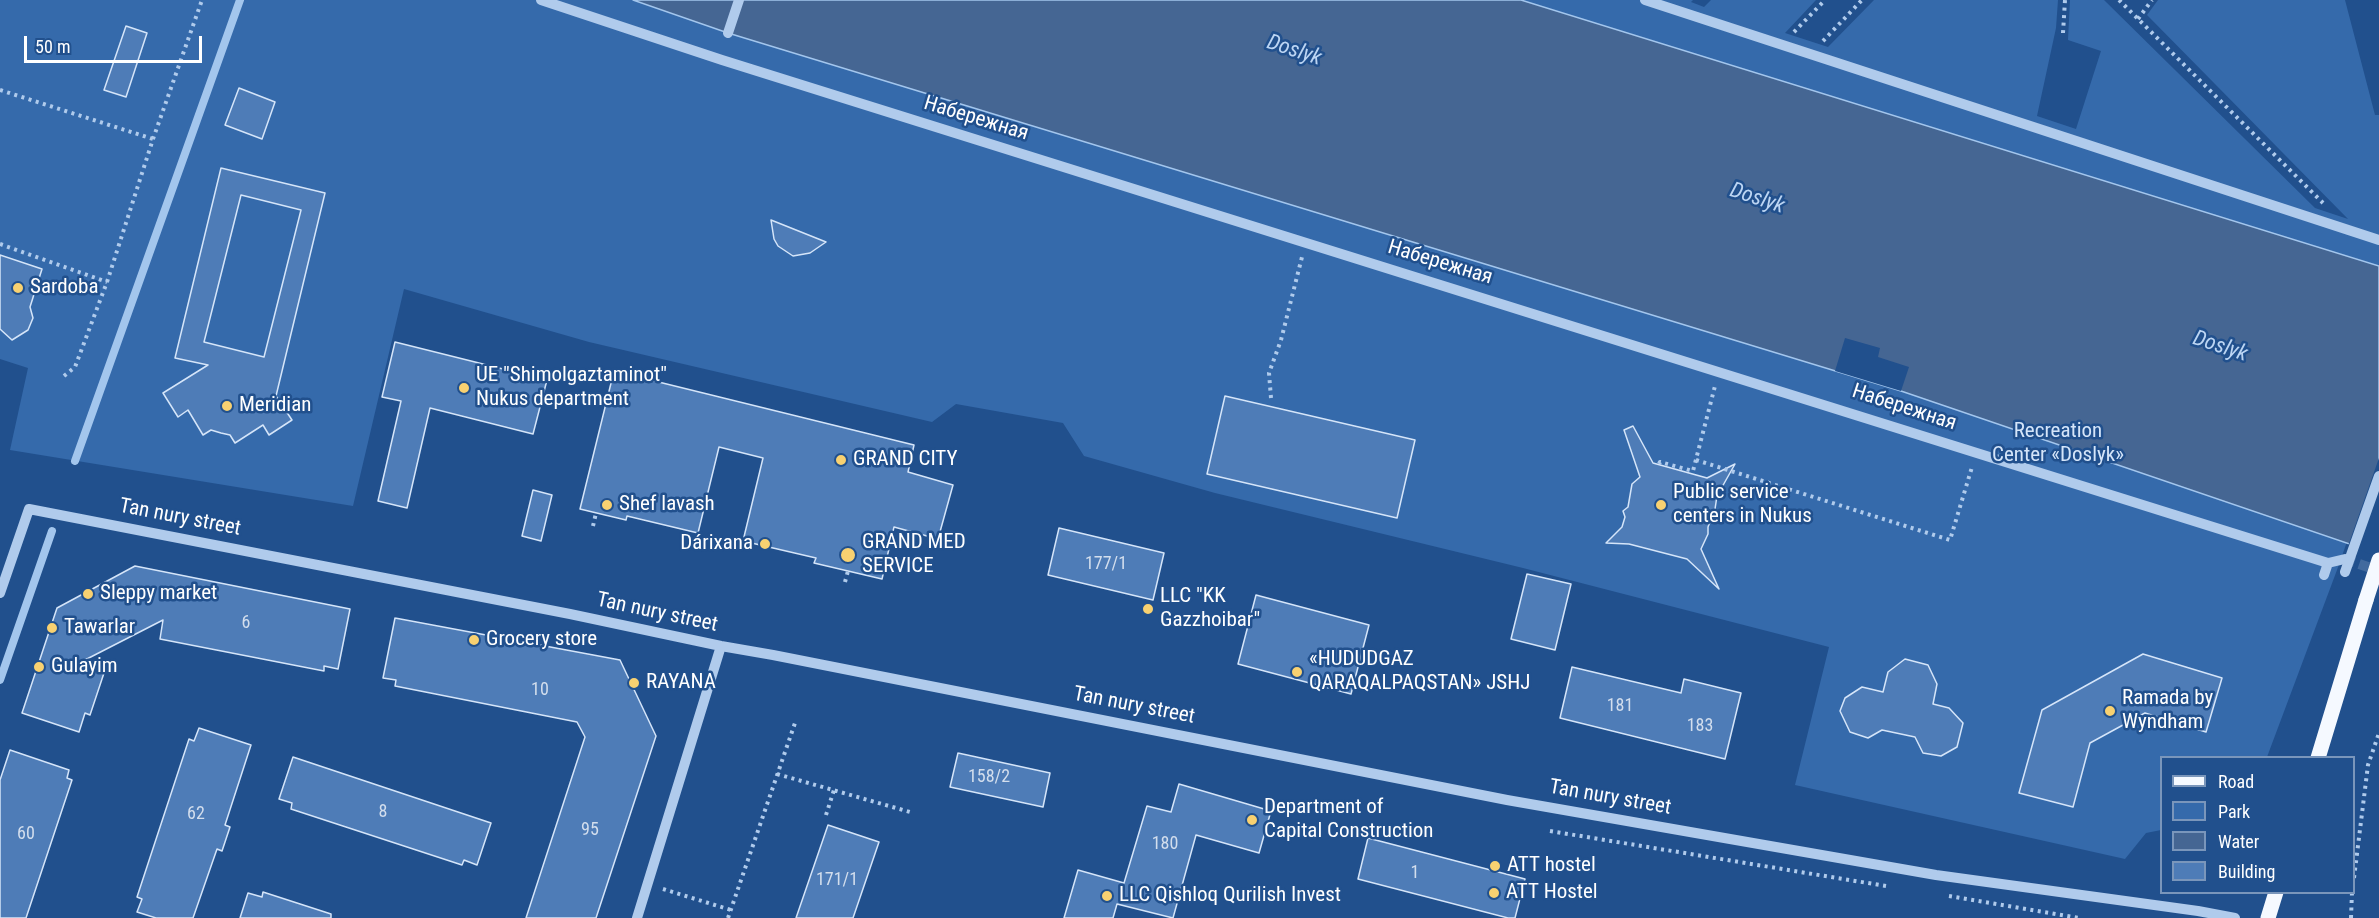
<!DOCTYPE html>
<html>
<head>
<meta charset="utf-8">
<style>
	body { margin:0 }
	#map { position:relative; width:2379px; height:918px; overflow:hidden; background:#21508d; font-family:"Roboto Condensed",sans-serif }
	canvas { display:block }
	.legend { position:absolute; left:2160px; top:756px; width:195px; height:138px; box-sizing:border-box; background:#21508d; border:2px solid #7a96bb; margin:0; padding:8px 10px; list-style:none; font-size:18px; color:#fff }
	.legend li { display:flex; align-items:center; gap:12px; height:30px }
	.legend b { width:30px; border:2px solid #7a96bb }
	.scale { position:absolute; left:24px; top:36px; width:178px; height:27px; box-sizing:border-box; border:3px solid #fff; border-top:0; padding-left:8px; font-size:18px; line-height:21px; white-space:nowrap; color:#fff; -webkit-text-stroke:4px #21508d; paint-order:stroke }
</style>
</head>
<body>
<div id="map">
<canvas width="2379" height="918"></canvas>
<ul class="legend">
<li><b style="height:8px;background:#f5f9ff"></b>Road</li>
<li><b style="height:16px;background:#356aab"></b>Park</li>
<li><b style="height:16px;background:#456693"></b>Water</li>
<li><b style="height:16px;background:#4e7cb7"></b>Building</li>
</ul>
<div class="scale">50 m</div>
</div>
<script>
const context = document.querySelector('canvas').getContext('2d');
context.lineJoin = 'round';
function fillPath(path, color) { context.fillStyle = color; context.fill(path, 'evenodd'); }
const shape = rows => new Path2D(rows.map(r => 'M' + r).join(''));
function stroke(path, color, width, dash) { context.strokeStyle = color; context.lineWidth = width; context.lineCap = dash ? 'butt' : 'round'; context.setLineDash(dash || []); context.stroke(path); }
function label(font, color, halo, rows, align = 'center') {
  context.font = font + ' "Roboto Condensed",sans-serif'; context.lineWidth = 5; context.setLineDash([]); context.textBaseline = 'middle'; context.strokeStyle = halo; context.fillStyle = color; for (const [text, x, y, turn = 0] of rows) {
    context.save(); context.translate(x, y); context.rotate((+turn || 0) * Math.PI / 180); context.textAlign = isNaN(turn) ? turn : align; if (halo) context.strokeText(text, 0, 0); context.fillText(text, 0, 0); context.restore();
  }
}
fillPath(shape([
	[0,0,1693,0,1691,2,1704,7,1711,0,1816,0,1785,33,1828,47,1874,0,2058,0,2056,28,2037,116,2076,129,2101,51,2068,40,2070,0,2104,0,2315,208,2348,219,2147,15,2158,0,2345,0,2375,115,2379,115,2379,451,2337,570,2267,757,2162,758,2161,830,2146,833,2125,859,1795,785,1829,647,1523,568,1215,493,1084,456,1063,423,956,404,932,422,589,342,404,289,353,506,10,450,28,368,0,359]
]), '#356aab');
const water = shape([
	[633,0,1521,0,2379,266,2379,554,1901,391,728,33,633,0]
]);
fillPath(water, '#456693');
stroke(water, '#a3c6ed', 1.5);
fillPath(shape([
	[1845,338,1880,348,1878,357,1909,367,1901,391,1835,371],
	[2379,458,2379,557,2348,546]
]), '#21508d');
stroke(shape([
	[75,461,240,0],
	[0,680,52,531]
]), '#a3c6ed', 8);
const building = shape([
	[126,26,147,33,126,97,104,90,126,26],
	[239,88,275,102,262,139,225,125,239,88],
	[221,168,325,193,276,396,292,420,269,435,263,425,235,443,230,435,221,433,211,430,203,435,188,410,178,417,163,393,208,365,175,358,221,168],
	[241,195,301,210,264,357,204,342,241,195],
	[771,220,826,242,810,253,793,256,778,246,774,239,771,220],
	[0,255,42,269,30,307,33,318,28,330,12,340,0,329,0,255],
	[395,342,547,380,533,434,430,408,407,508,378,501,401,401,382,397,395,342],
	[614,371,914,445,908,472,953,485,938,539,894,527,882,579,814,563,816,558,743,541,763,458,719,447,698,533,627,516,626,520,580,509,614,371],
	[1225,396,1415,440,1397,518,1207,474,1225,396],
	[1633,426,1653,463,1707,478,1735,464,1717,496,1715,509,1708,527,1708,534,1701,549,1719,589,1687,559,1629,544,1606,543,1622,527,1625,517,1623,511,1628,507,1632,484,1640,477,1624,430,1633,426],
	[533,490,552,495,541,541,522,536,533,490],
	[1059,528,1164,553,1153,600,1048,575,1059,528],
	[135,566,350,609,338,669,324,666,324,671,160,639,163,620,81,662,105,670,90,715,85,713,79,732,22,713,57,608,135,566],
	[1527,574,1571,584,1555,650,1511,639,1527,574],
	[1256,595,1369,625,1351,694,1238,664,1256,595],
	[395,618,620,660,656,736,596,918,526,918,585,737,577,722,395,686,396,680,383,678,395,618],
	[2143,654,2222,678,2206,732,2145,713,2090,743,2073,807,2019,793,2042,710,2143,654],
	[1905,659,1928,665,1937,684,1933,704,1949,708,1963,723,1957,747,1941,756,1923,753,1915,737,1882,730,1868,738,1850,732,1840,711,1845,698,1862,687,1883,692,1888,672,1905,659],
	[1572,667,1681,693,1684,679,1741,693,1725,759,1560,718,1572,667],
	[199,728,251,745,225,825,230,827,222,851,217,849,193,918,156,918,137,912,142,899,137,897,189,739,194,741,199,728],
	[10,750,69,770,67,778,72,780,26,918,0,918,0,780,10,750],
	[958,753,1050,773,1043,807,950,787,958,753],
	[293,757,491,823,477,865,464,860,462,865,291,809,292,803,279,799,293,757],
	[1179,784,1271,811,1259,853,1196,835,1173,918,1117,904,1113,918,1064,918,1078,870,1124,883,1147,806,1171,812,1179,784],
	[828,825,879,842,853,918,796,918,828,825],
	[1368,838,1525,879,1515,918,1508,918,1358,879,1368,838],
	[263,892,331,914,331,918,240,918,248,893,262,897,263,892]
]);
fillPath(building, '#4e7cb7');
stroke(building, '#d5e5f9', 1.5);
stroke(shape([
	[2345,559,2379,571]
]), '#426a9e', 10, [10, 5]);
stroke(shape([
	[2119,0,2323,203],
	[2138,19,2152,0],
	[1794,32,1825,0],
	[2063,33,2065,0],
	[1823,41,1862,0],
	[0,90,153,139],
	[0,244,107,282],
	[64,376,75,367,107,282,153,139,202,0],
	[1271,398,1269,373,1281,340,1302,257],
	[1696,460,1950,540,1972,467],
	[1659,464,1660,462,1693,471,1715,386],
	[593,526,596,513],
	[845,582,848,571],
	[777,774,910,812],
	[826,815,834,790],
	[1550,831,1886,886],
	[2354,878,2368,765,2379,733],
	[663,889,731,910],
	[1949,896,2079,918],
	[728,918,795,723],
	[2351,918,2352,892]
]), '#b0cbec', 4, [3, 4.5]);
stroke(shape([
	[541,0,722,60,2328,563],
	[1645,0,2379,240],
	[728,33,739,0],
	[2324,575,2328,563,2345,559],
	[0,593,29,509,570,614,721,646,773,655,1507,800,1936,875,2198,911,2235,918],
	[637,918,721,646]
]), '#b0cbec', 10);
stroke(shape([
	[2318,758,2366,600],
	[2268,918,2276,892]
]), '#f5f9ff', 15);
stroke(shape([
	[2345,572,2379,476]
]), '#b0cbec', 10);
stroke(shape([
	[2366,600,2379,560]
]), '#f5f9ff', 15);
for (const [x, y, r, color] of [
	[18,288,6,"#f8d171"],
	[464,388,6,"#f8d171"],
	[227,406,6,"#f8d171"],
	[841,460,6,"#f8d171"],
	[607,505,6,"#f8d171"],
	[1661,505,6,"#f8d171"],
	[765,544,6,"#f8d171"],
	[848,555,8,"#f8d171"],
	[88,594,6,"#f8d171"],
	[1148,609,6,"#f8d171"],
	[52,628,6,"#f8d171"],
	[474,640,6,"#f8d171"],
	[39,667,6,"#f8d171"],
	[1297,672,6,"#f8d171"],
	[634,683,6,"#f8d171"],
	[2110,711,6,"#f8d171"],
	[1252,820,6,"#f8d171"],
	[1495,866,6,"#f8d171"],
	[1494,893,6,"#f8d171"],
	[1107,896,6,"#f8d171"]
]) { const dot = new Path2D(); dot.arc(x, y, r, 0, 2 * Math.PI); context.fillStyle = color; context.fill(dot); stroke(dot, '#21508d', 2); }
label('18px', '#d3deed', null, [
	["177/1",1106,564],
	["6",246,623],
	["10",540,690],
	["181",1620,706],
	["183",1700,726],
	["158/2",989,777],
	["8",383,812],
	["62",196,814],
	["95",590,830],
	["60",26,834],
	["180",1165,844],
	["1",1415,873],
	["171/1",837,880]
]);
label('21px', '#fff', '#21508d', [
	["Набережная",976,119,17],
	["Набережная",1440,263,17],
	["Набережная",1904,408,18],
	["Tan nury street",180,518,11],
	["Tan nury street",657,613,12],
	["Tan nury street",1134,706,11],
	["Tan nury street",1610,798,10]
]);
label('21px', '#fff', '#21508d', [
	["Sardoba",30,288],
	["UE \"Shimolgaztaminot\"",476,376],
	["Nukus department",476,400],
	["Meridian",239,406],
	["GRAND CITY",853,460],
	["Public service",1673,493],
	["centers in Nukus",1673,517],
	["Shef lavash",619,505],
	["GRAND MED",862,543],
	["SERVICE",862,567],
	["Dárixana",753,544,"right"],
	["Sleppy market",100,594],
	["LLC \"KK",1160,597],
	["Gazzhoibar\"",1160,621],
	["Tawarlar",64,628],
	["Grocery store",486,640],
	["«HUDUDGAZ",1309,660],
	["QARAQALPAQSTAN» JSHJ",1309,684],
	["Gulayim",51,667],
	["RAYANA",646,683],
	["Ramada by",2122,699],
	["Wyndham",2122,723],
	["Department of",1264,808],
	["Capital Construction",1264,832],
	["ATT hostel",1507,866],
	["ATT Hostel",1506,893],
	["LLC Qishloq Qurilish Invest",1119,896]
], 'left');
label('21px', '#d5e5f9', '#21508d', [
	["Recreation",2058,432],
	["Center «Doslyk»",2058,456]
]);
label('italic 22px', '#bcd5f3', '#21508d', [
	["Doslyk",1294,51,18],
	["Doslyk",1757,199,18],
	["Doslyk",2220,347,18]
]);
</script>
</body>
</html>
